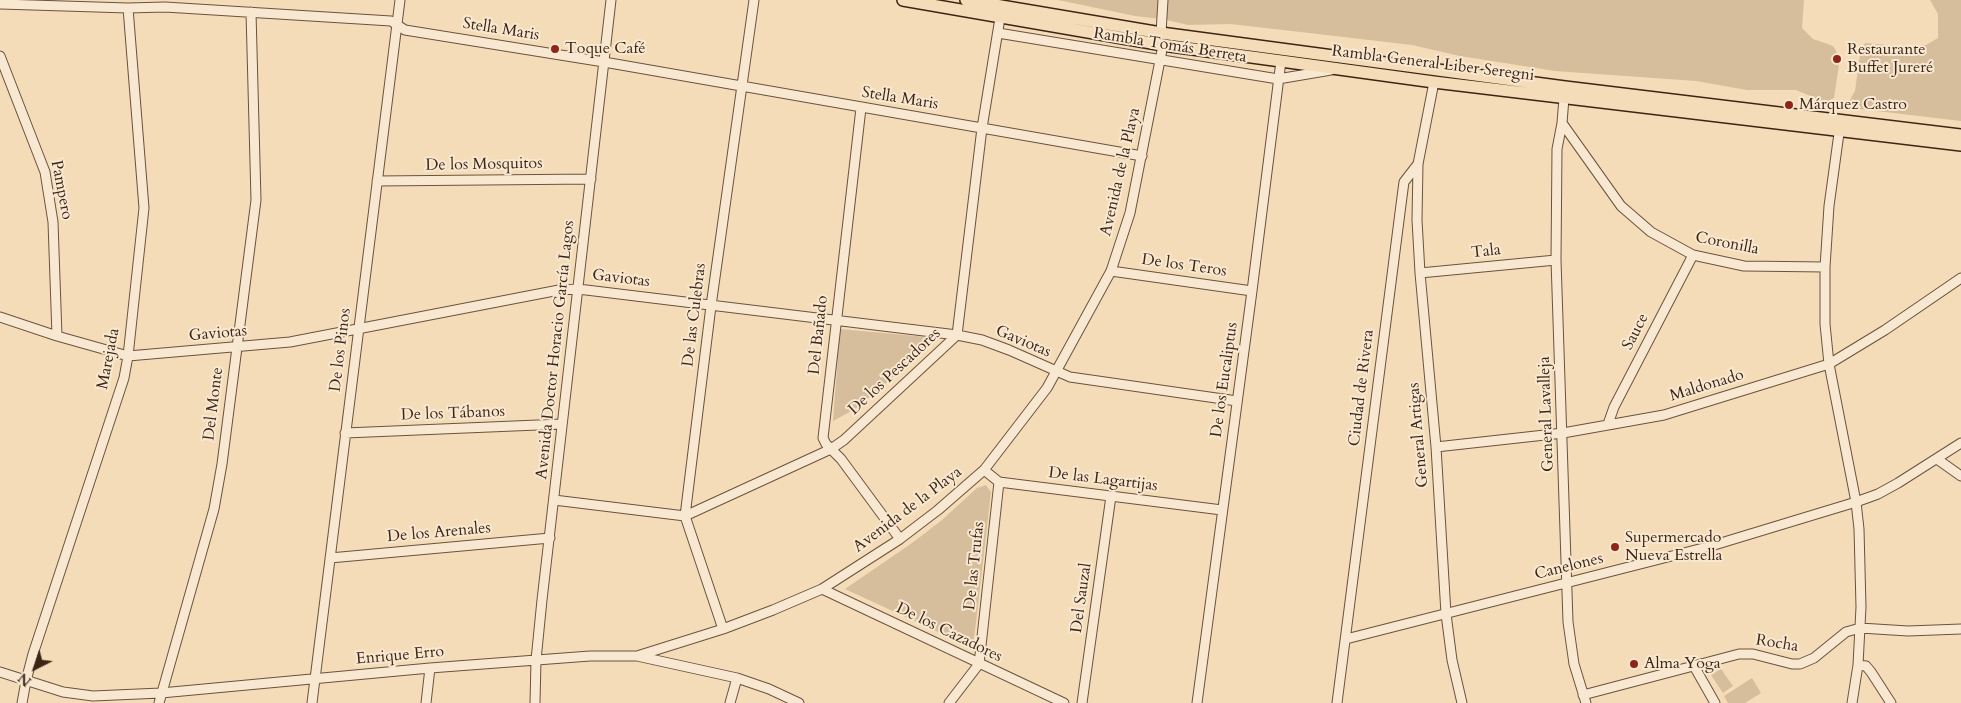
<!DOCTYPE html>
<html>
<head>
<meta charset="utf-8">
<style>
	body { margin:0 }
	#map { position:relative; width:1961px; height:703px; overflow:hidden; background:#f5dcb8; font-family:Cardo,serif }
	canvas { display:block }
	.north { position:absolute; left:10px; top:643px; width:50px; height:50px; -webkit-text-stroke:4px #f8e8d1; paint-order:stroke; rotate:221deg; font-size:14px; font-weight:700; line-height:20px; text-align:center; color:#3c2515 }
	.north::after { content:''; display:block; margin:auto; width:18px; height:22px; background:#3c2515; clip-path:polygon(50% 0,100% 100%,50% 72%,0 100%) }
</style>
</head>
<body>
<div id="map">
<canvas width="1961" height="703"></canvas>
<div class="north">N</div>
</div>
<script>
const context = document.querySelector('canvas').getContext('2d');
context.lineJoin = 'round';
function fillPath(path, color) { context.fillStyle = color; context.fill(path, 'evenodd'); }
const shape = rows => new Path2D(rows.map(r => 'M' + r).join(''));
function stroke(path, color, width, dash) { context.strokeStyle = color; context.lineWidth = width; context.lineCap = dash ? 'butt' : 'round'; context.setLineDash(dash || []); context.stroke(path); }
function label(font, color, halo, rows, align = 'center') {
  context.font = font + ' Cardo,serif'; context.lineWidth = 4; context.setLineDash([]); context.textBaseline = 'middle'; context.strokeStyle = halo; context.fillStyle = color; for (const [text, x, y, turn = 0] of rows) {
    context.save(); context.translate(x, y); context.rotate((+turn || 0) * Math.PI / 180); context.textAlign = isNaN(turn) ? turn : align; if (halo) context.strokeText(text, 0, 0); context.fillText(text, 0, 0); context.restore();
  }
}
fillPath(shape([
	[1058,0,1804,0,1802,28,1813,39,1833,46,1840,58,1834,98,1825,102,1796,90,1747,90,1696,81,1555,71,1460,56,1412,45,1309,33,1230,24,1188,25,1162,19,1135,16],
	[1930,0,1961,0,1961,121,1851,108,1849,102,1855,91,1860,55,1865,43,1912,47,1926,45,1938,38,1938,14],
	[840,329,937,338,890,380,855,409,833,421],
	[986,485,991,492,973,648,845,589,912,543,942,520,977,488],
	[1721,669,1733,686,1723,693,1711,675],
	[1752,678,1761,693,1745,703,1728,703,1724,696]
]), '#d6bd9c');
const minor = shape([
	[0,4,128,8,165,7,391,21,405,30,604,62,1142,156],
	[998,33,1278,79,1331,70],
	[1161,33,1163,0],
	[0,56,45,172,53,222,57,336],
	[1564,98,1562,123,1557,149,1556,260,1568,622,1574,664,1586,703],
	[861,108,823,438,826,444,841,459,900,539],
	[1562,123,1621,206,1651,232,1693,255,1744,266,1825,267],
	[1840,126,1829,206,1825,267,1825,324,1829,364,1856,502,1859,529,1861,607,1858,665,1852,703],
	[1418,164,1417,220,1420,273,1436,447,1446,614,1452,660,1462,703],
	[377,181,591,179],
	[1111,271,1252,291],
	[1420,273,1556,260],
	[0,317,57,336,128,356,290,342,559,290,578,289,957,335,982,340,1009,350,1070,377,1237,401],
	[1608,424,1614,407,1693,255],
	[345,433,562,424],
	[1436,447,1563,433,1664,415,1829,364,1885,330,1961,278],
	[1937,459,1961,476],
	[984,470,999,482,1222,510],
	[554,500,685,516,831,449,844,440,957,335,982,128,1000,18],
	[330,558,550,538],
	[822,589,1064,703],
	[723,629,685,516,711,306,754,0],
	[1346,639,1711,546,1856,502,1878,494,1898,483,1961,443],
	[637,656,723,629,773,610,822,589,900,539,938,510,984,470,1047,388,1111,271,1130,213,1163,45],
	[1858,665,1866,666,1871,672,1891,703],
	[1694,666,1715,703],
	[0,672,63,692,93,696,161,693,430,668,590,656,637,656,737,678,769,689,799,703],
	[1583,695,1739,654,1753,654,1792,664,1800,664,1814,658,1846,632,1860,628,1908,631,1961,629],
	[22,703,26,681,33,654,124,378,128,356,144,208,128,8],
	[159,703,214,509,222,464,256,200,251,12],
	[312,703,400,0],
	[426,703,430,668],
	[535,703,536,660,542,600,611,0],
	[730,703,737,678],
	[949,703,979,664,999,482],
	[1082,703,1111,496],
	[1197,703,1252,291,1281,61],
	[1337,703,1402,197,1404,182,1418,164,1434,82]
]);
const major = shape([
	[903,0,1163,45,1281,61,1434,82,1961,145],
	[966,0,1161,33,1565,87,1961,135]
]);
stroke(minor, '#6a533e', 11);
stroke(major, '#3c2515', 14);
stroke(minor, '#f8e8d1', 9);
stroke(major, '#f5dcb8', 11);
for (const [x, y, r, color] of [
	[555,49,5,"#8f2418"],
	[1837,59,5,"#8f2418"],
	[1789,105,5,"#8f2418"],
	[1615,547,5,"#8f2418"],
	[1634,664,5,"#8f2418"]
]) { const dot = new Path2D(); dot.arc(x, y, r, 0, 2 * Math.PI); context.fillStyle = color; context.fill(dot); stroke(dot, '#f8e8d1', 2); }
label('16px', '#3c2515', '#f8e8d1', [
	["Stella Maris",501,30,9],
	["Rambla Tomás Berreta",1170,46,9],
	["Rambla General Liber Seregni",1433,64,7],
	["Stella Maris",900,99,9],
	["De los Mosquitos",484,165,-1],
	["Avenida de la Playa",1121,172,-77],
	["Pampero",61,190,79],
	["Coronilla",1727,244,11],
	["Tala",1486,252,-6],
	["De los Teros",1184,266,8],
	["Gaviotas",621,279,7],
	["De las Culebras",695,315,-83],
	["Sauce",1636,332,-63],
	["Gaviotas",218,334,-5],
	["Del Bañado",819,335,-84],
	["Gaviotas",1023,342,23],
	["De los Pinos",341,350,-83],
	["Avenida Doctor Horacio García Lagos",556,350,-84],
	["Marejada",109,359,-79],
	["De los Pescadores",895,372,-43],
	["De los Eucaliptus",1225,380,-82],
	["Maldonado",1707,386,-17],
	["Ciudad de Rivera",1362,388,-83],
	["Del Monte",214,404,-83],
	["De los Tábanos",453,414,-2],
	["General Lavalleja",1547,414,-92],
	["General Artigas",1419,435,-95],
	["De las Lagartijas",1103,480,7],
	["Avenida de la Playa",908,510,-37],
	["De los Arenales",439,533,-5],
	["De las Trufas",975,566,-84],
	["Canelones",1569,567,-14],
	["Del Sauzal",1082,598,-82],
	["De los Cazadores",949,633,26],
	["Rocha",1777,644,9],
	["Enrique Erro",400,656,-5]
]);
label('16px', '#3c2515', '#f8e8d1', [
	["Toque Café",565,49],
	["Restaurante",1847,50],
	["Buffet Jureré",1847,68],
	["Márquez Castro",1799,105],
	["Supermercado",1625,538],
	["Nueva Estrella",1625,556],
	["Alma Yoga",1644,664]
], 'left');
</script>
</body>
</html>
